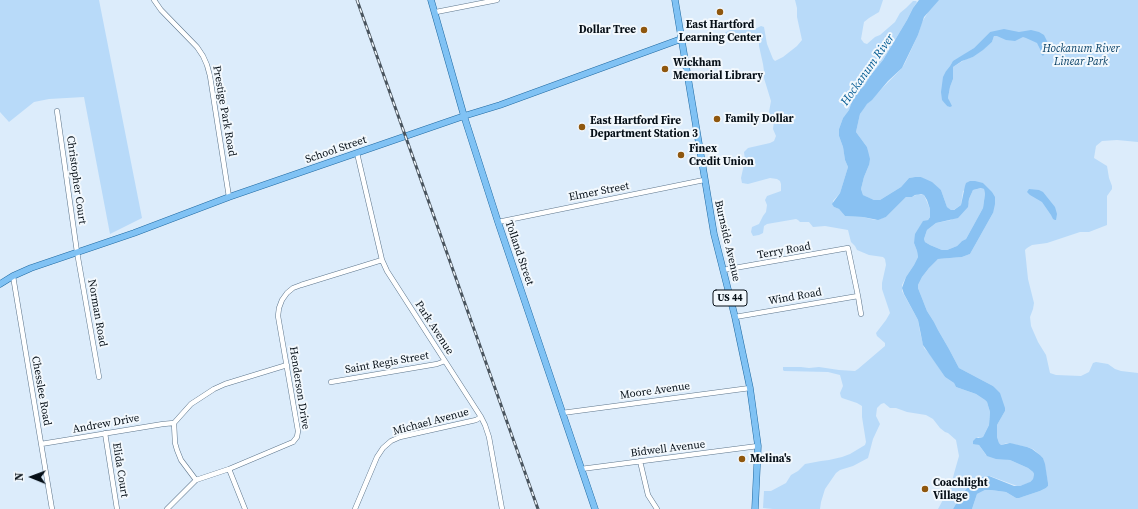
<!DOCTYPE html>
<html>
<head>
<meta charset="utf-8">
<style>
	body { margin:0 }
	#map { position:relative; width:1138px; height:509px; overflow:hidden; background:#dcecfb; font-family:"Source Serif 4",serif }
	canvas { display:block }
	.north { position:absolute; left:12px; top:457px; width:40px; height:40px; -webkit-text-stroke:3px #f2f8fd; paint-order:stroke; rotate:271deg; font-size:11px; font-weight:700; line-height:16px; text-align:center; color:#060f17 }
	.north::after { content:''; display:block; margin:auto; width:14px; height:18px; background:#060f17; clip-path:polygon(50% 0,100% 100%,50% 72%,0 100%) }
</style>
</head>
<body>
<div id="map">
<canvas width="1138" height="509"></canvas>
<div class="north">N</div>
</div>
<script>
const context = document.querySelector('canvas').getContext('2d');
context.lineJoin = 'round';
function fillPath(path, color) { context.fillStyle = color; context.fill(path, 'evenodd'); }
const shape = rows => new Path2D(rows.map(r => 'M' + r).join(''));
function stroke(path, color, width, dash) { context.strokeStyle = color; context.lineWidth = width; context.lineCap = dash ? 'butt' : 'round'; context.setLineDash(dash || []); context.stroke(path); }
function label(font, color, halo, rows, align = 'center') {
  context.font = font + ' "Source Serif 4",serif'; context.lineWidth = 4; context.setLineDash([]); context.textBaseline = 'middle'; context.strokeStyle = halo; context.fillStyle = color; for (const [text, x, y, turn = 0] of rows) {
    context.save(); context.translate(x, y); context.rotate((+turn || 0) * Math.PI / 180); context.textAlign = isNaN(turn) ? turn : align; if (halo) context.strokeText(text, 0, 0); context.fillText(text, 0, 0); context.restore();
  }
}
fillPath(shape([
	[0,0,99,0,142,218,110,234,84,97,49,99,34,102,9,122,0,112],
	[795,0,883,0,879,12,869,18,864,22,861,39,864,43,867,44,875,37,880,35,895,22,900,13,906,8,913,1,916,1,917,2,913,8,907,20,883,60,870,76,864,86,857,91,852,101,849,110,843,118,839,129,839,136,843,147,845,160,848,167,840,193,833,201,834,207,839,209,845,216,863,217,875,220,886,217,906,197,912,197,918,194,924,195,930,209,931,215,928,220,923,222,920,227,914,243,917,251,918,257,914,265,906,277,902,285,902,291,918,320,920,332,924,348,930,354,945,377,954,383,956,387,976,394,985,400,987,402,990,412,989,425,983,437,980,438,978,437,973,443,979,445,986,455,1010,460,1028,468,1033,472,1034,474,1033,479,1029,483,1020,486,1017,486,990,476,971,483,960,497,953,509,938,509,951,485,955,470,959,456,956,440,948,433,945,432,940,428,933,419,926,415,907,412,896,408,890,408,884,403,881,404,877,408,876,416,880,424,873,439,868,458,853,466,840,470,836,473,825,489,821,502,820,509,773,509,763,508,764,491,771,491,786,483,791,475,798,471,805,464,821,461,829,460,842,457,850,454,865,445,866,442,862,417,862,406,857,403,842,398,841,397,840,393,843,386,840,375,828,372,784,371,783,370,783,367,801,367,809,368,819,367,839,370,855,371,858,369,885,346,885,343,877,336,876,333,886,320,890,313,882,289,882,283,886,265,885,259,883,257,869,255,857,250,855,246,851,242,848,230,825,226,813,227,809,222,800,222,798,220,796,219,767,224,764,226,763,233,759,235,753,236,751,232,752,227,759,224,763,216,766,212,767,205,765,200,767,196,781,191,781,184,780,181,777,179,770,178,748,184,742,183,741,178,745,160,744,152,748,148,770,143,774,141,776,136,773,129,774,121,769,112,771,101,763,75,764,71,763,64,759,46,759,42,756,36,755,35,740,35,733,36,727,35,725,33,726,32,730,30,753,30,761,26,764,27,767,44,773,59,775,61,783,57,797,46,802,40,797,17,797,8],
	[931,0,1138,0,1138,142,1117,140,1102,141,1096,146,1094,158,1107,166,1109,178,1112,186,1112,189,1107,196,1107,225,1089,232,1080,232,1047,243,1032,245,1027,248,1025,250,1028,279,1034,303,1033,309,1030,317,1031,326,1038,342,1046,355,1050,373,1056,375,1081,376,1089,372,1093,363,1096,362,1108,364,1115,369,1121,371,1138,373,1138,509,972,509,977,494,985,490,991,490,1006,492,1016,498,1022,497,1040,491,1046,488,1048,486,1048,483,1043,458,1040,455,1033,449,1027,447,1007,443,1001,445,999,443,997,437,997,425,1005,411,993,386,959,368,949,349,938,330,934,322,927,311,918,288,918,285,922,277,929,268,938,259,962,257,970,254,993,213,983,183,963,191,961,205,952,211,947,207,941,190,921,177,915,177,909,178,901,187,880,200,874,200,869,198,863,195,861,189,864,177,869,165,867,147,856,132,860,114,863,108,902,68,905,63,918,35,922,22,927,14],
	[990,32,994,36,992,42,973,57,966,59,953,67,953,79,950,87,948,98,949,101,947,106,945,103,946,71,950,66,952,63,974,48],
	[982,188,984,189,985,194,983,208,966,239,962,241,957,246,947,250,942,250,930,245,925,242,924,239,927,230,936,223,951,220,969,202,969,199,973,190]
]), '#b8daf9');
fillPath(shape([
	[919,0,939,0,924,17,918,35,902,68,888,81,872,100,867,104,860,114,856,132,867,147,870,159,869,165,864,177,861,189,863,195,874,200,880,200,901,187,909,178,915,177,921,177,932,182,941,190,947,207,951,210,954,210,961,205,965,186,966,183,970,181,975,181,983,183,992,192,995,197,995,204,993,213,970,254,962,257,938,259,929,268,922,277,918,285,918,288,927,311,934,322,938,330,949,349,959,368,993,386,1000,393,1005,408,1005,411,997,425,997,437,999,443,1001,445,1010,443,1027,447,1032,449,1040,455,1043,458,1045,464,1048,483,1048,486,1046,488,1040,491,1019,498,1016,498,1006,492,991,490,985,490,977,494,972,509,953,509,960,497,971,483,983,477,989,476,1014,486,1020,486,1030,482,1033,479,1034,474,1033,472,1028,468,1010,460,996,459,987,456,979,445,973,444,973,441,976,438,980,438,983,437,989,425,990,412,987,402,985,400,976,394,956,387,954,383,945,377,923,345,918,320,904,294,902,288,906,277,914,265,918,257,917,251,914,243,915,234,923,221,928,220,930,217,930,209,927,200,924,195,921,194,915,195,912,197,906,197,886,217,878,220,863,217,845,216,839,209,834,207,832,204,840,193,848,167,845,160,843,147,839,136,839,129,843,118,849,110,852,101,857,91,864,86,870,76,883,60,907,20,913,8],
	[981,188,984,189,985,194,983,208,966,239,962,241,957,246,947,250,942,250,930,245,925,242,924,239,927,230,936,223,958,218,968,207,969,199,973,190],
	[1004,29,1019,32,1031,30,1039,32,1044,35,1048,43,1048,49,1043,56,1041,54,1040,49,1037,43,1026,38,1023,37,1015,41,1006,40,997,36,994,36,992,42,983,50,973,57,962,61,953,67,953,79,950,87,948,98,952,106,950,107,947,106,942,100,941,92,943,77,946,71,950,66,953,61,974,48,990,32],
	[1029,189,1039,190,1043,192,1055,207,1057,214,1056,220,1055,220,1053,219,1051,215,1042,202,1030,195,1027,192]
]), '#89c1f2');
const minor = shape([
	[154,0,161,10,197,47,203,56,207,65,210,76,229,197],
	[436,12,497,0],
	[57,111,77,252,99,377],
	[357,153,382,260,387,271,481,417,485,425,489,437,502,509],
	[498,222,704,180],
	[723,270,848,248,858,296,861,314],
	[13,276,52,509],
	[735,317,858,296],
	[331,382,437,364,445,361],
	[562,413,750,388],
	[105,433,117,509],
	[41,444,163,424,174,423],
	[640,461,648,495,657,509],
	[229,469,245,509],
	[581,469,758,446],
	[196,480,181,460,177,450,175,443,174,423,191,404,214,389,225,384,287,365],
	[167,509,196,480,229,469,293,442,297,437,298,431,278,316,279,308,282,300,287,293,293,288,301,285,382,260],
	[355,509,377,457,383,448,391,441,400,437,476,420,481,417]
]);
const major = shape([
	[431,0,464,116,498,222,595,509],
	[675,0,714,234,735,317,750,388,758,446,755,509],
	[0,284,13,276,31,268,134,233,229,197,464,116,500,105,681,39]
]);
stroke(minor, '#5e768c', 5.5);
stroke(major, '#1f69a1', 7);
stroke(minor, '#fff', 4.5);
stroke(major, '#80c2f4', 6);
const rail = shape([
	[357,0,538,509]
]);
stroke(rail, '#49545e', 3);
stroke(rail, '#f2f8fd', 1.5, [4.5]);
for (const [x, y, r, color] of [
	[720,12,4,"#8f570e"],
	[644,30,4,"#8f570e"],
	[665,69,4,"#8f570e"],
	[717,119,4,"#8f570e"],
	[582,127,4,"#8f570e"],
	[681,155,4,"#8f570e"],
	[742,459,4,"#8f570e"],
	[925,489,4,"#8f570e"]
]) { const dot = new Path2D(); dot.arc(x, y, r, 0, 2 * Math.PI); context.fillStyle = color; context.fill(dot); stroke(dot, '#f2f8fd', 1.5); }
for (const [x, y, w] of [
	[730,298,34]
]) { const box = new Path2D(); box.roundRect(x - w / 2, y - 8, w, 16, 3); context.fillStyle = '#f2f8fd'; context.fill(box); stroke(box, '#060f17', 1); }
label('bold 10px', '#060f17', null, [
	["US 44",730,298]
]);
label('bold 11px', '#060f17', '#f2f8fd', [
	["East Hartford",720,25,"center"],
	["Learning Center",720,38,"center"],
	["Dollar Tree",636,30,"right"],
	["Wickham",673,63],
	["Memorial Library",673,76],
	["Family Dollar",725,119],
	["East Hartford Fire",590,121],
	["Department Station 3",590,134],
	["Finex",689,149],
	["Credit Union",689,162],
	["Melina's",750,459],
	["Coachlight",933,483],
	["Village",933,496]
], 'left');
label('italic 11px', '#043d64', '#f2f8fd', [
	["Hockanum River",1081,49],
	["Linear Park",1081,62]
]);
label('11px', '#060f17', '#f2f8fd', [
	["Prestige Park Road",224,111,80],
	["School Street",336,150,-19],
	["Christopher Court",76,180,82],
	["Elmer Street",599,192,-11],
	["Burnside Avenue",727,241,77],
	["Terry Road",784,251,-10],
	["Tolland Street",519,253,71],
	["Wind Road",795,297,-10],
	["Norman Road",97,313,80],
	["Park Avenue",434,328,57],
	["Saint Regis Street",387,363,-10],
	["Henderson Drive",299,388,81],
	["Chesslee Road",41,391,80],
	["Moore Avenue",655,391,-8],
	["Michael Avenue",431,422,-15],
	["Andrew Drive",106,424,-10],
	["Bidwell Avenue",668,449,-7],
	["Elida Court",120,470,81]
]);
label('italic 12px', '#045b93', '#f2f8fd', [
	["Hockanum River",868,70,-55]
]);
</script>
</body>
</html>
